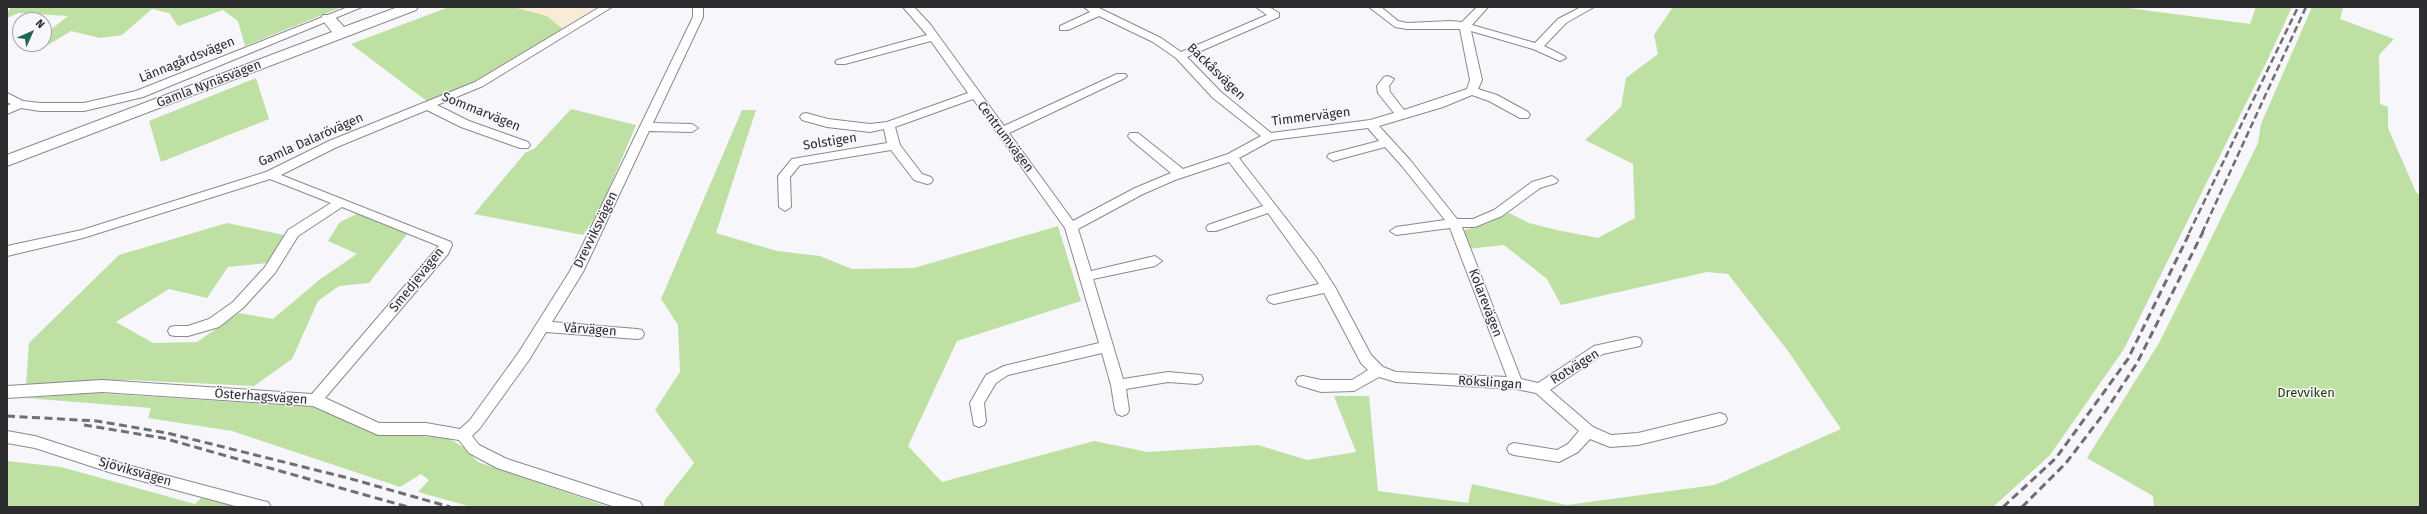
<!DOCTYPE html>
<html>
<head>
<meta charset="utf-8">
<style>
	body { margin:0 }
	#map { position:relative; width:2427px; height:514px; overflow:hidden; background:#f6f6fb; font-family:"Fira Sans",sans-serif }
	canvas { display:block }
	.frame { position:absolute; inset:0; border:8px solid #2d2d2f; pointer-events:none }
	.north { position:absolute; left:12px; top:12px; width:40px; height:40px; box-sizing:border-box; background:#f6f6fb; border:1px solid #a6a6a9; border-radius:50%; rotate:45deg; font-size:11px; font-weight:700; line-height:16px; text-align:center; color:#2d2d2f }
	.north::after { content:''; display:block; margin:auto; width:14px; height:18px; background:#1f6558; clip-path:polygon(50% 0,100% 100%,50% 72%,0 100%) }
</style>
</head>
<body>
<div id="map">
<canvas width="2427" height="514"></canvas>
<div class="frame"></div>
<div class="north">N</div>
</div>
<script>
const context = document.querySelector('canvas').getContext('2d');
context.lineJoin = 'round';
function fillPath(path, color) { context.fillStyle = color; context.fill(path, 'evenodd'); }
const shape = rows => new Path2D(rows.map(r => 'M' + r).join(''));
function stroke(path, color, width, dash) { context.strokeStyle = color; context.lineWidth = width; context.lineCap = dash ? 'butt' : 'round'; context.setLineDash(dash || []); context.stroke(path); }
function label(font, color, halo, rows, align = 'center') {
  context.font = font + ' "Fira Sans",sans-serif'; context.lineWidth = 3; context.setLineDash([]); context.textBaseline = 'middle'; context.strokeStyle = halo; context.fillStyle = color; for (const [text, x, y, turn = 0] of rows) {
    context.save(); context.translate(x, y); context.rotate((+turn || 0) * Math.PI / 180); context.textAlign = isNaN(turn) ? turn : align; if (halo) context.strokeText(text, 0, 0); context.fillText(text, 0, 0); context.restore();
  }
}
fillPath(shape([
	[513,7,602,7,564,30,547,16]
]), '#f8ebd7');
fillPath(shape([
	[11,7,342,7,245,46,238,21,223,10,178,26,169,13,152,9,122,35,100,38,71,31,48,45,44,43,44,35,68,16,19,13,7,18,7,13],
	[449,7,513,7,547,16,564,30,476,81,428,102,351,44],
	[1673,7,2121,7,2250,24,2256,7,2292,7,2267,61,2124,349,2050,455,1993,507,663,507,665,500,694,463,655,410,680,372,678,325,661,299,742,110,756,110,716,233,777,251,820,256,852,269,914,268,1058,226,1081,301,957,341,908,446,942,482,1094,441,1148,452,1258,445,1307,460,1356,452,1334,396,1369,396,1378,491,1468,503,1472,484,1567,505,1715,485,1841,429,1788,351,1728,274,1707,272,1561,305,1547,279,1504,245,1467,249,1461,231,1486,224,1509,213,1529,223,1557,230,1598,238,1635,218,1633,164,1585,140,1621,107,1626,78,1658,54,1654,35],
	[2312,7,2343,7,2340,19,2394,39,2379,55,2380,104,2388,107,2388,128,2416,192,2420,196,2420,507,2154,507,2153,496,2087,458,2159,343,2201,259,2258,143,2261,124],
	[256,78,269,119,161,162,149,121],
	[571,109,636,125,600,210,583,235,474,214,525,153,535,148],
	[359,213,408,233,369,283,339,286,318,301,292,359,254,386,129,380,26,386,29,343,119,255,227,223,284,235,267,263,228,267,207,298,169,289,116,322,153,343,197,342,239,313,273,319,319,280,357,254,328,241,340,222],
	[95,393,313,407,378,433,448,438,463,447,478,462,609,507,472,507,418,492,429,480,421,474,400,487,232,431,148,418,151,408,26,398],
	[7,461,61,467,195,504,202,497,239,507,7,507]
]), '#bee0a3');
const street = shape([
	[348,7,362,7,143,97,84,111,40,111,21,108,7,114,7,106,11,104,7,102,7,93,23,101,40,103,84,103,136,91,348,7],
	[600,7,612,7,483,86,437,105,469,121,528,142,530,145,528,148,520,148,461,127,427,110,337,147,281,175,451,242,452,245,448,254,325,398,379,423,426,423,460,429,470,420,519,352,570,271,693,17,693,7,703,7,703,17,653,123,692,124,698,128,692,132,649,131,583,272,552,322,637,329,642,330,644,334,642,338,637,339,546,332,529,360,480,428,472,436,479,445,507,459,640,502,643,507,615,507,497,468,469,453,459,440,426,435,378,435,313,406,102,392,7,398,7,386,102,380,312,394,439,246,342,207,298,236,275,273,243,308,219,327,188,336,175,336,170,335,168,331,170,327,175,326,188,326,209,319,233,302,265,267,288,230,331,203,270,179,83,238,7,256,7,246,82,230,266,172,329,141,475,82,600,7],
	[903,7,914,7,930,24,1004,126,1117,74,1125,74,1127,76,1125,78,1009,133,1073,221,1135,188,1171,173,1130,139,1128,136,1130,133,1138,133,1183,169,1228,154,1261,136,1213,98,1176,58,1153,42,1099,16,1068,30,1060,30,1060,26,1090,12,1084,7,1097,7,1161,38,1181,52,1267,15,1256,7,1269,7,1279,13,1279,17,1187,57,1221,92,1271,133,1370,120,1394,113,1378,93,1377,86,1384,77,1388,76,1394,79,1389,86,1390,92,1404,110,1467,89,1470,80,1460,29,1407,29,1395,27,1369,7,1381,7,1398,21,1407,23,1450,21,1462,22,1477,7,1488,7,1472,25,1535,43,1558,19,1581,7,1594,7,1566,23,1544,46,1564,56,1566,58,1560,61,1533,49,1471,31,1482,80,1478,89,1497,95,1528,112,1530,115,1528,118,1520,118,1489,101,1472,95,1443,107,1379,126,1410,160,1457,219,1473,219,1494,210,1532,182,1552,176,1558,180,1556,183,1540,188,1502,216,1475,227,1462,227,1521,379,1538,383,1594,346,1635,337,1640,338,1642,342,1640,346,1603,354,1550,390,1593,427,1611,435,1638,433,1720,413,1725,415,1727,419,1725,423,1720,425,1638,445,1610,447,1590,439,1578,452,1559,462,1514,455,1509,453,1507,449,1509,445,1514,443,1557,450,1568,444,1579,431,1536,393,1516,389,1396,382,1379,377,1354,391,1321,392,1298,385,1296,381,1298,377,1303,376,1321,380,1352,380,1368,370,1361,363,1324,293,1274,304,1269,302,1267,299,1269,296,1319,284,1268,213,1216,231,1208,231,1206,228,1208,225,1263,206,1229,162,1175,180,1143,194,1078,229,1091,271,1155,256,1162,261,1155,266,1093,279,1123,379,1168,372,1201,375,1203,379,1201,383,1196,384,1168,382,1126,389,1129,410,1127,414,1122,416,1117,414,1115,410,1111,385,1102,353,1008,375,996,383,984,403,986,421,984,425,979,427,974,425,970,403,986,375,1004,366,1099,343,1065,228,973,99,895,127,900,145,922,174,931,177,933,180,931,183,927,184,914,180,891,150,800,165,790,177,791,207,785,211,779,207,778,176,792,159,887,143,884,129,870,132,827,127,802,120,800,117,802,114,806,113,828,119,870,124,887,122,968,93,931,41,845,64,837,64,835,62,837,60,927,35,903,7],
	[1368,128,1379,141,1329,154,1327,157,1333,161,1385,147,1402,166,1445,220,1396,227,1390,231,1396,235,1450,228,1507,377,1396,372,1383,367,1371,355,1335,287,1315,256,1239,158,1272,140,1368,128],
	[7,431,35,436,112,461,263,501,268,502,271,507,239,507,112,473,35,448,7,443,7,431]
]);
const secondary = shape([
	[398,7,418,7,416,10,7,166,7,155,332,32,321,18,323,15,333,15,344,27,398,7]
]);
stroke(street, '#8a8a8e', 2);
stroke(secondary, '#8a8a8e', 2);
fillPath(street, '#fff');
fillPath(secondary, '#fff');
stroke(shape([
	[2189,233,2298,7],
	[2202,233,2306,7]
]), '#6f6f72', 2.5, [7, 3.5]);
stroke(shape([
	[7,416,97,421,167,433,348,478,450,507],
	[84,425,163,438,408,507],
	[2003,507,2056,458,2128,359,2190,232],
	[2022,507,2066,463,2105,412,2137,363,2203,232]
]), '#6f6f72', 3, [8, 4.5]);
label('13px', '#2d2d2f', '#f6f6fb', [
	["Lännagårdsvägen",187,60,-22],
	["Backåsvägen",1216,72,44],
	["Gamla Nynäsvägen",209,84,-21],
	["Sommarvägen",481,112,22],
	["Timmervägen",1311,117,-7],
	["Centrumvägen",1005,137,53],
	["Gamla Dalarövägen",311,140,-24],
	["Solstigen",830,142,-9],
	["Drevviksvägen",596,230,-64],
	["Smedjevägen",417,280,-51],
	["Kolarevägen",1485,303,69],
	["Vårvägen",590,330,4],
	["Rotvägen",1575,367,-32],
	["Rökslingan",1490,383,4],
	["Österhagsvägen",261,397,4],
	["Sjöviksvägen",135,472,16]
]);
label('13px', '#253f04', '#f6f6fb', [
	["Drevviken",2306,393]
]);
</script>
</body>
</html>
